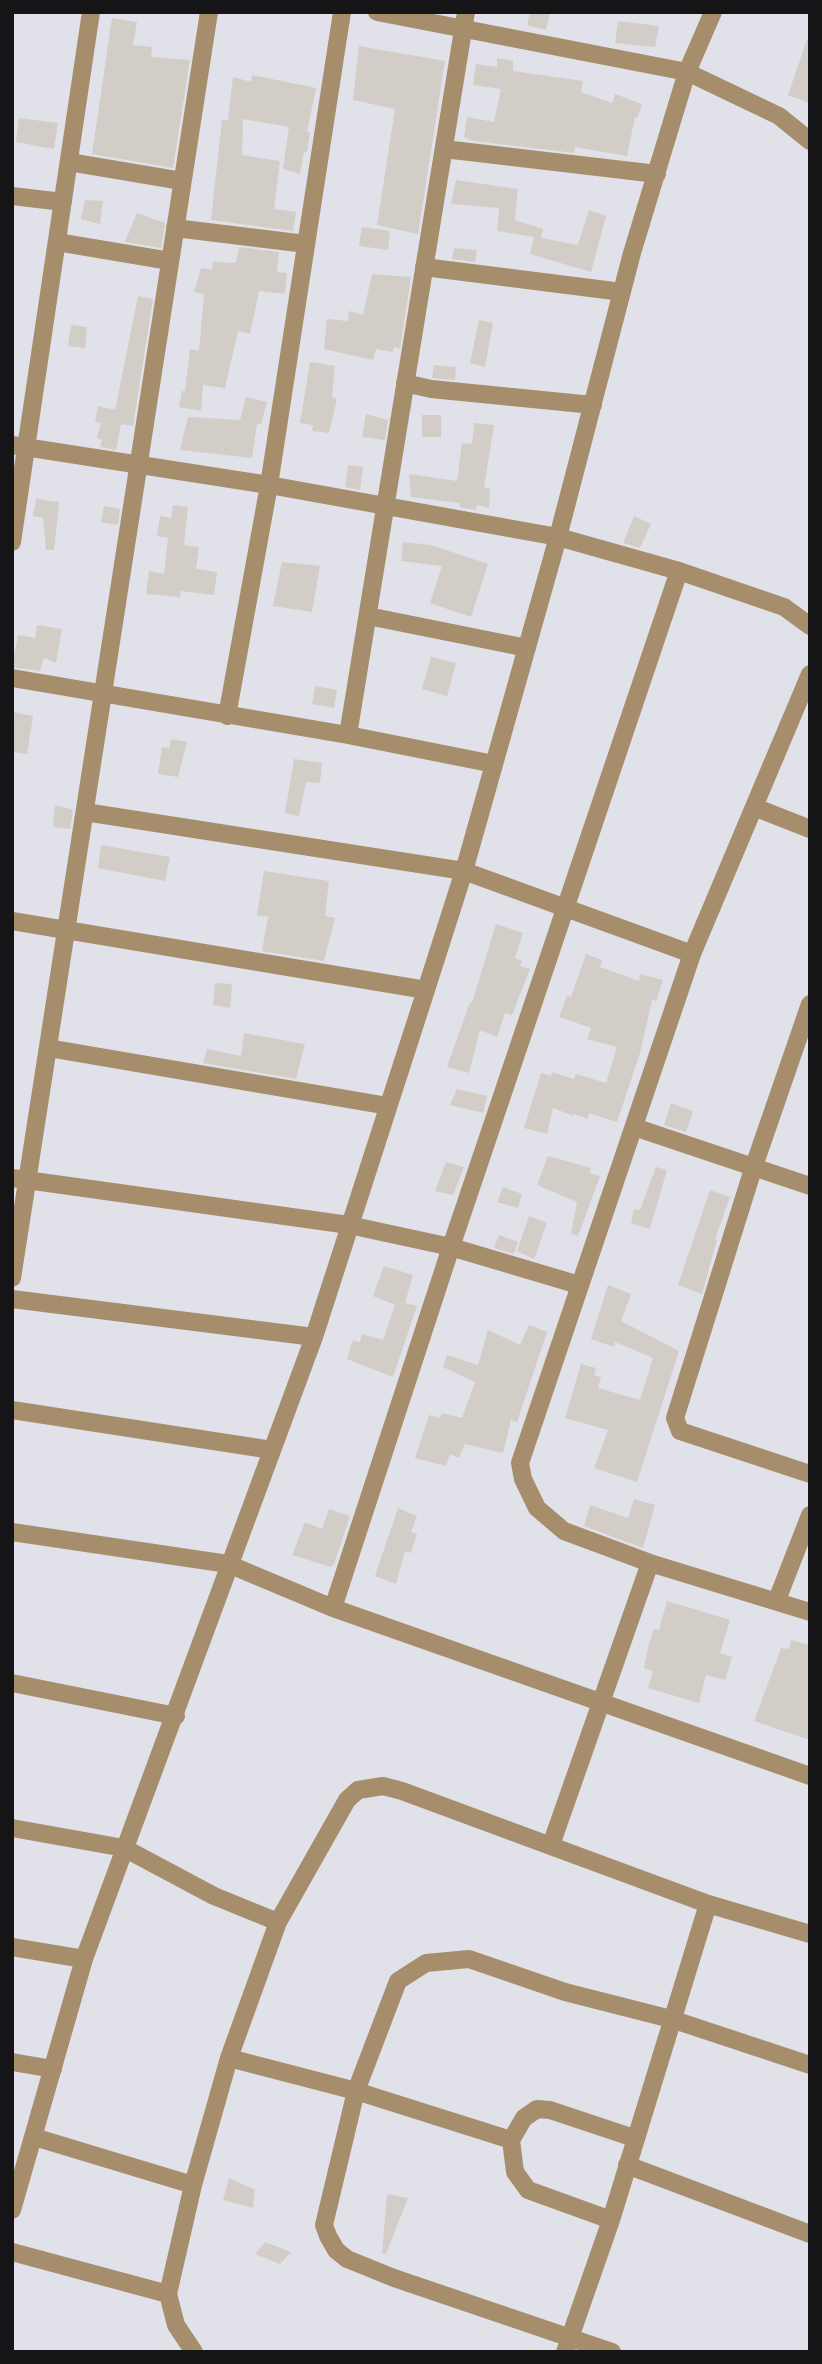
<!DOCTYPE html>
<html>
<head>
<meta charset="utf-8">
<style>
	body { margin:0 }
	#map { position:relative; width:822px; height:2364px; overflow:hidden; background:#e1e1e9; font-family:"Titillium Web",sans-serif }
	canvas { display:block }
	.frame { position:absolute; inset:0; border:14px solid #151518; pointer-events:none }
</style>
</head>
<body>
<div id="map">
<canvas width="822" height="2364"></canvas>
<div class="frame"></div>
</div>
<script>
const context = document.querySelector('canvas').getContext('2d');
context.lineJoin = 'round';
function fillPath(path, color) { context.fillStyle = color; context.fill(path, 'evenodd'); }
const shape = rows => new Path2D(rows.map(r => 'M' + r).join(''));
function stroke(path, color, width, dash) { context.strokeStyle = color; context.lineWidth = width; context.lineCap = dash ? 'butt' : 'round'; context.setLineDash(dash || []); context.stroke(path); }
fillPath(shape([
	[530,12,550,12,546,30,527,25],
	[112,18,137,22,133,45,152,47,151,57,190,60,173,168,92,154],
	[618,21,659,26,655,47,615,43],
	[807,39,810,40,810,103,788,95],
	[359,46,445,61,418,234,377,225,395,109,353,100],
	[497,58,513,61,513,71,583,81,581,92,612,103,615,94,642,104,637,118,635,117,627,156,575,147,574,153,474,141,464,137,467,117,494,122,501,89,473,85,476,64,497,67],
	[252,75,316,88,307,132,310,132,307,152,304,152,300,174,283,169,289,127,243,119,242,155,280,161,274,209,296,212,293,231,211,220,222,120,228,120,233,77,251,82],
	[19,118,58,123,54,149,16,142],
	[456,180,518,189,515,220,543,229,541,238,578,245,589,210,606,216,591,272,530,254,534,237,497,231,499,208,451,204],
	[85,200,103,201,100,224,81,219],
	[137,213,165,223,161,248,125,242],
	[362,227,390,231,388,250,359,246],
	[239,247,279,252,277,272,287,273,285,294,259,291,250,334,238,331,225,388,203,385,201,411,179,407,182,391,185,391,190,349,199,351,204,294,194,292,201,268,212,270,213,262,236,263],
	[454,248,477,250,475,262,452,259],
	[372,274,411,277,400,349,394,347,393,352,376,349,373,360,324,349,327,319,348,321,349,311,363,315],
	[138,296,153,299,133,426,121,424,116,450,100,447,102,440,97,438,101,423,95,422,98,406,115,410],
	[479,320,493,323,485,367,470,363],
	[71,325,87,327,85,348,68,346],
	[310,362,335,366,332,397,337,399,329,433,312,431,313,425,300,423],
	[434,365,456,367,455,380,432,378],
	[246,397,267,402,261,424,257,424,252,458,180,450,188,417,240,420],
	[366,414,388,420,385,440,362,437],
	[422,415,441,415,441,437,422,437],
	[474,423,494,425,484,487,490,489,489,508,477,505,476,510,459,507,460,503,411,497,409,474,457,481,462,443,472,444],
	[348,465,363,467,360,490,345,487],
	[36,499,59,502,54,550,46,550,43,518,33,516],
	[173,505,188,507,184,545,199,547,196,569,217,572,214,595,181,591,180,597,146,594,149,571,164,574,168,538,157,536,160,516,171,518],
	[104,506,120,509,118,525,101,522],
	[634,516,651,524,640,548,623,543],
	[403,542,431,545,488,564,471,617,430,603,442,566,401,561],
	[282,562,320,566,312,612,273,606],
	[37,625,62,629,56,663,44,658,40,671,12,667,18,635,35,638],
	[431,657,456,663,447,696,422,689],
	[315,686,337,690,334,708,312,704],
	[12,712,33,716,27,754,12,752],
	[171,739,187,742,178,777,158,774,162,747,169,748],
	[294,759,322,763,320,783,306,782,299,816,285,813],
	[55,805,73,810,70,829,53,827],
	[101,845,170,857,165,881,98,868],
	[264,871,329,881,325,916,335,918,324,961,262,951,268,917,257,915],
	[496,924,523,933,515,958,522,961,520,966,530,969,512,1015,505,1013,497,1037,480,1030,469,1073,447,1067,470,1002,472,1003],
	[586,954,602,960,600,967,639,981,640,974,663,980,656,1001,652,1000,640,1053,617,1122,589,1113,588,1119,574,1114,573,1116,553,1108,547,1134,524,1128,541,1073,551,1076,552,1072,574,1079,576,1074,606,1083,617,1047,587,1039,591,1028,559,1017,567,996,571,997],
	[215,983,232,984,230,1008,213,1005],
	[244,1033,305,1044,296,1079,203,1063,207,1049,241,1056],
	[457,1089,487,1096,483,1113,450,1105],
	[671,1103,693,1111,686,1132,664,1125],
	[548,1156,591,1168,589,1173,600,1176,578,1236,571,1234,577,1202,537,1185],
	[446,1162,464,1167,453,1195,435,1191],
	[656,1167,667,1170,650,1229,631,1223,634,1209,640,1210],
	[503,1187,522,1194,518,1208,497,1202],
	[710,1190,730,1197,715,1239,717,1240,702,1294,678,1285],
	[529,1216,547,1223,534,1259,517,1251],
	[499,1235,518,1242,514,1254,494,1248],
	[384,1266,413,1275,405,1303,417,1306,393,1377,347,1359,353,1340,360,1342,362,1334,383,1340,395,1305,373,1296],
	[608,1285,631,1294,621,1321,679,1351,637,1482,594,1468,608,1430,565,1418,581,1364,596,1368,594,1375,601,1377,598,1388,640,1400,653,1358,615,1342,614,1347,591,1339],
	[529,1325,547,1332,517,1422,511,1420,503,1453,465,1444,459,1458,450,1454,446,1466,415,1458,429,1415,440,1418,442,1413,462,1418,475,1382,443,1367,447,1355,478,1365,488,1330,520,1345],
	[634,1499,655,1505,643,1548,584,1526,590,1505,628,1518],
	[398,1508,417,1516,411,1532,417,1534,411,1553,405,1551,396,1584,375,1576],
	[329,1509,350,1516,334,1564,331,1567,292,1555,305,1522,322,1529],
	[667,1601,730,1620,720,1653,732,1657,725,1680,706,1675,699,1703,648,1688,653,1671,644,1668,649,1643,654,1629,659,1630],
	[791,1640,810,1645,810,1740,754,1721,781,1648,789,1649],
	[229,2178,255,2190,253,2208,223,2200],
	[387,2194,408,2198,386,2254,382,2253],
	[265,2242,291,2252,280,2264,255,2254]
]), '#d3cdc7');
stroke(shape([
	[377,12,687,72,779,116,810,141],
	[444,149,657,174],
	[69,162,182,181],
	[12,196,63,202],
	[175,228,306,244],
	[57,242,170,261],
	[424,267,622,292],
	[405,383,431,389,593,405],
	[12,445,269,485,558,537,679,571,784,607,810,626],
	[12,542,91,12],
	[368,616,527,648],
	[810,674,692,954,520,1463,523,1479,537,1508,564,1531,650,1563,810,1612],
	[12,678,348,735,494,764],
	[227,716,269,485,342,12],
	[348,735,466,12],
	[754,807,810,829],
	[85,812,464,871,692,954],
	[12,921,426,990],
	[810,1004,754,1166,675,1418,680,1431,810,1474],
	[48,1048,388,1106],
	[634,1127,810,1186],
	[12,1178,349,1225,451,1247,579,1285],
	[12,1278,209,12],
	[12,1299,314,1337],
	[12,1410,272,1450],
	[12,1532,228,1564,333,1608,810,1776],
	[777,1600,810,1515],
	[333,1608,451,1247,679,571],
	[12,1683,176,1716],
	[12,1828,124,1848,214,1896,278,1922],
	[551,1845,650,1563],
	[12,1947,84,1959],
	[229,2058,356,2091,511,2140],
	[12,2062,53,2069],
	[34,2137,193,2185],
	[627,2165,810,2234],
	[12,2210,84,1959,314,1337,426,990,464,871,558,537,632,253,687,72,713,12],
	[611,2220,528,2190,515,2172,511,2140,524,2118,537,2109,550,2110,634,2138],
	[12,2252,168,2294],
	[194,2352,176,2325,168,2294,193,2185,229,2058,278,1922,347,1800,358,1790,383,1786,402,1791,708,1904,810,1934],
	[565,2352,611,2220,708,1904],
	[612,2352,394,2278,347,2259,336,2250,328,2236,324,2225,356,2091,398,1981,426,1963,469,1959,565,1992,671,2019,810,2065]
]), '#a68e6d', 18);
</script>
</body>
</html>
